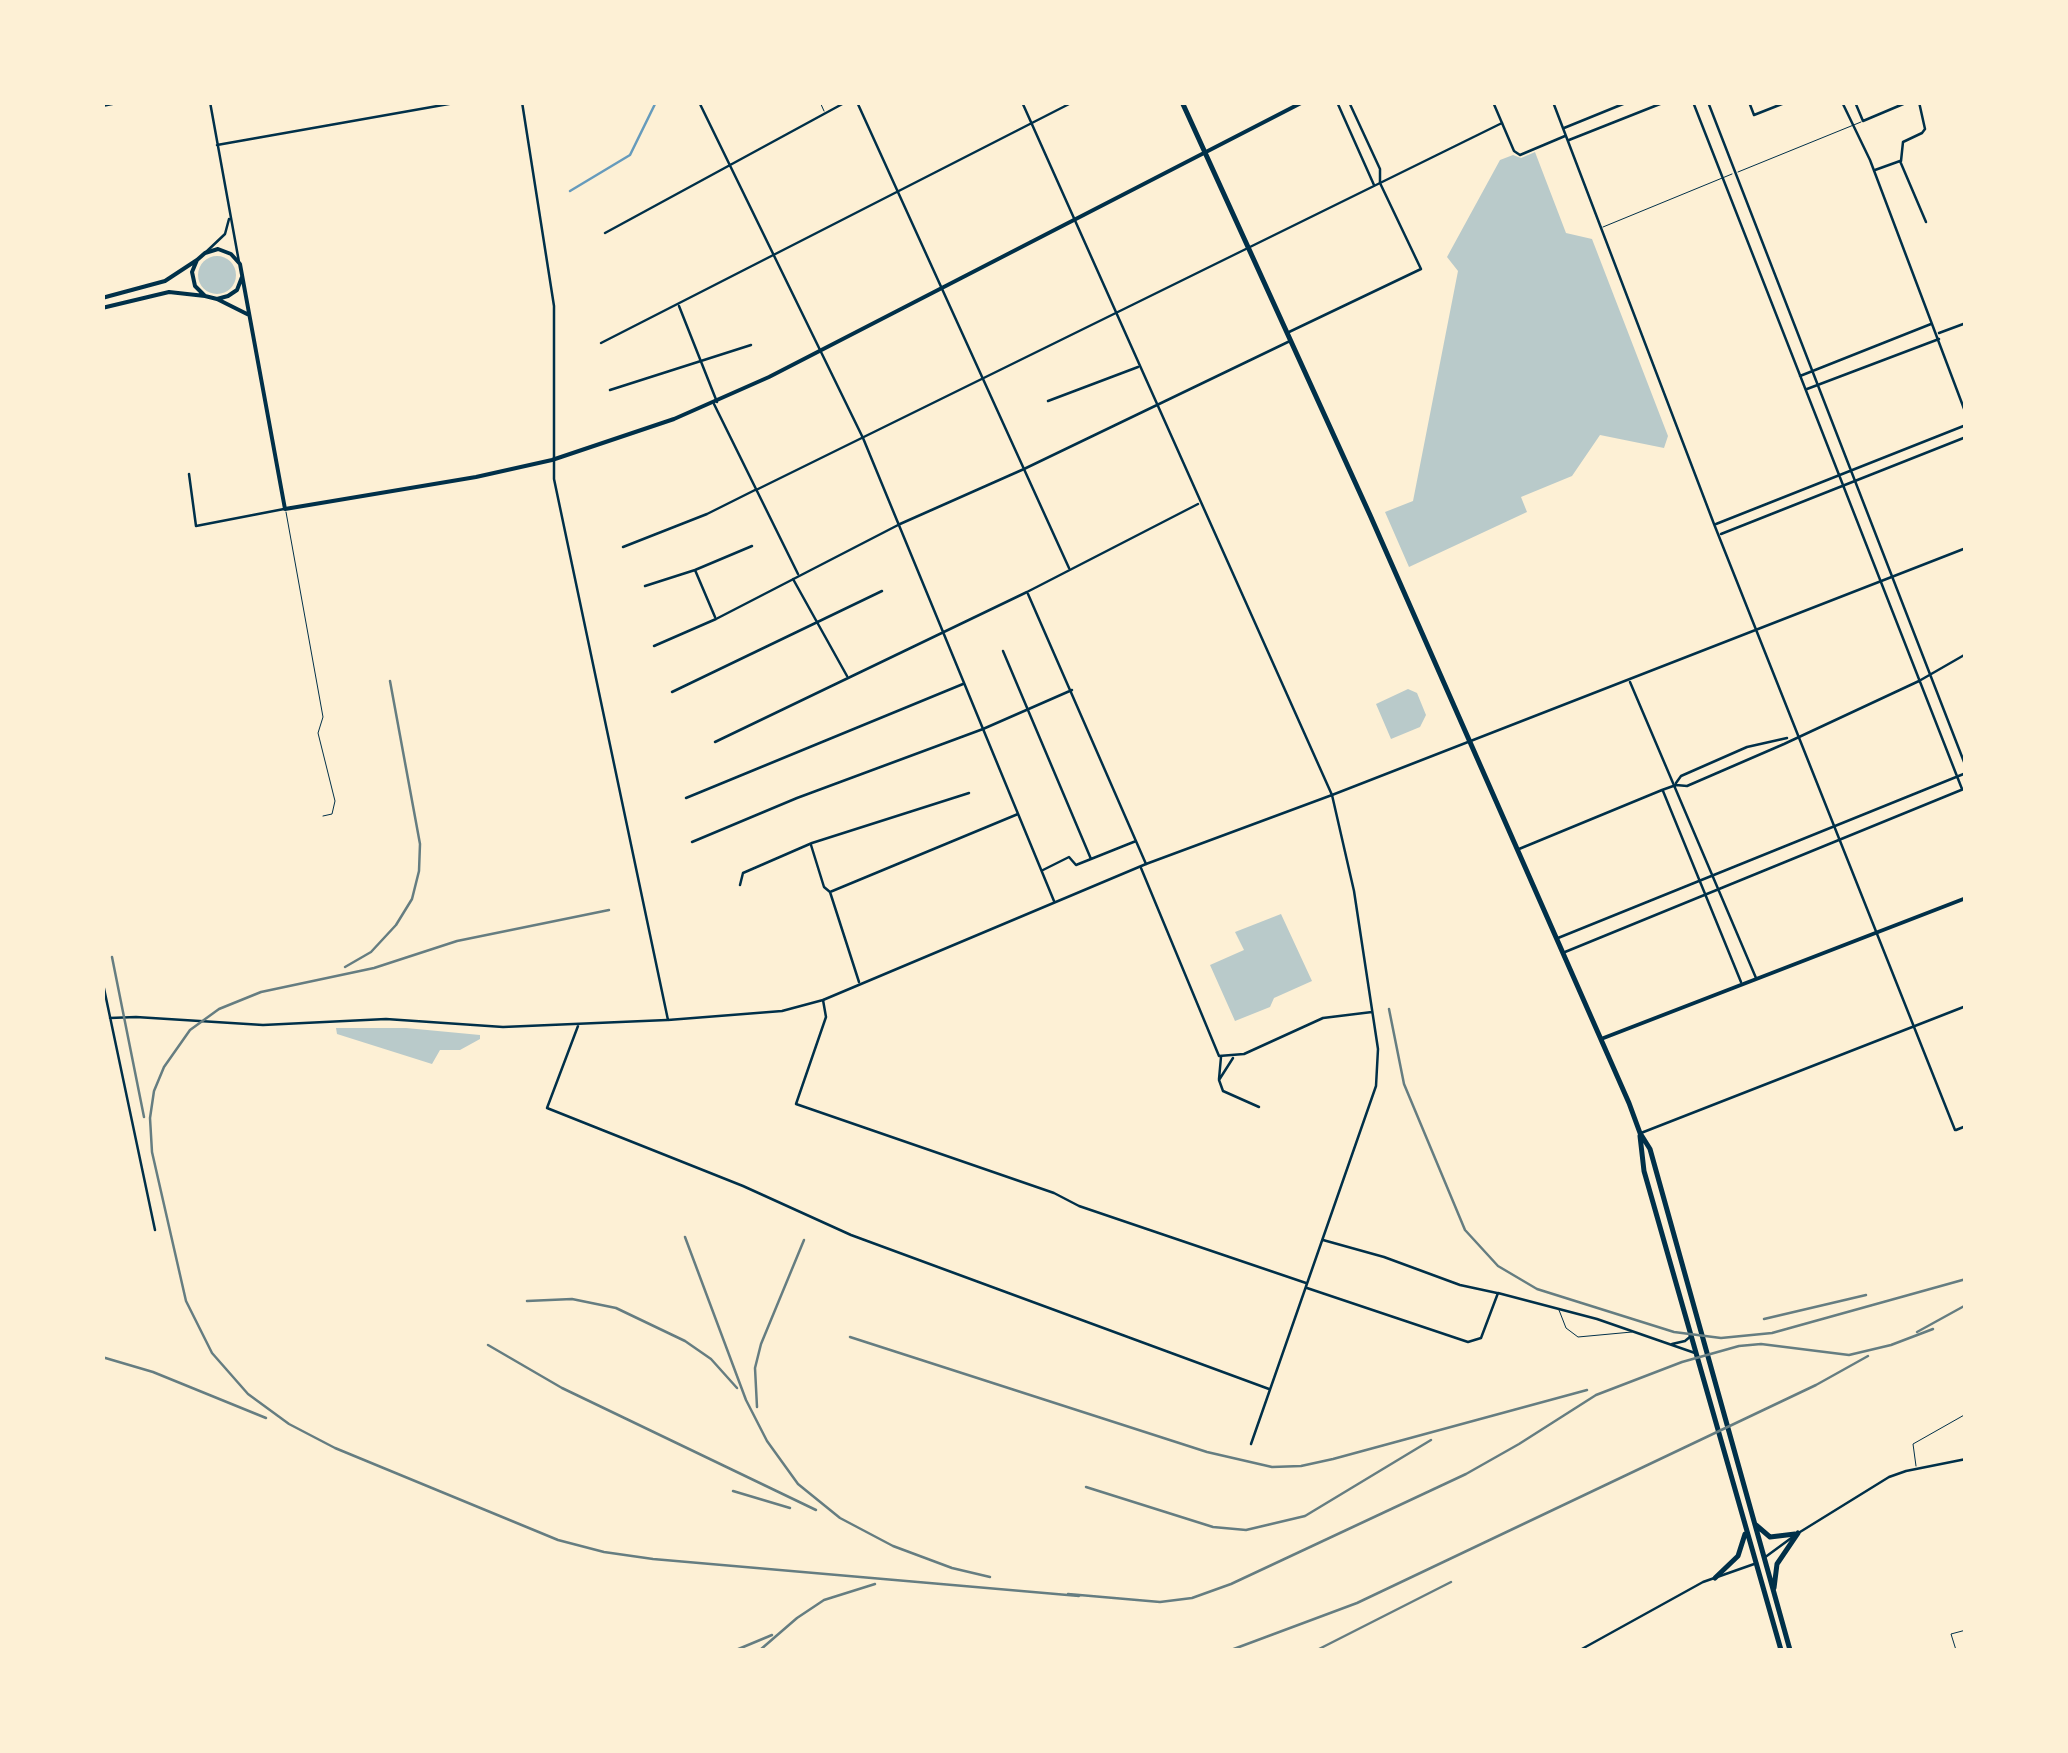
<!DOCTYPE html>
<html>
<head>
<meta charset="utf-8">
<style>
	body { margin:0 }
	#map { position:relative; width:2068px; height:1753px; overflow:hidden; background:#fdf0d5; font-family:"Open Sans",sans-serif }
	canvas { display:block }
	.frame { position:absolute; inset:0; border:105px solid #fdf0d5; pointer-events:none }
</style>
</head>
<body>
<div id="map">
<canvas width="2068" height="1753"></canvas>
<div class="frame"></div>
</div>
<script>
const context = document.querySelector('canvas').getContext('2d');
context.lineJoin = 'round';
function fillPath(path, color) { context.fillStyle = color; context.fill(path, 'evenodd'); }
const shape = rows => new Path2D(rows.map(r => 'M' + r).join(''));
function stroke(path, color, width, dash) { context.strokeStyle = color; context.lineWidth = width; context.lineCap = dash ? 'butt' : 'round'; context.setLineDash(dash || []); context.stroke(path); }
fillPath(shape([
	[1535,152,1566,233,1592,239,1668,436,1664,448,1600,435,1572,476,1521,497,1527,512,1409,567,1385,512,1413,501,1458,271,1447,257,1500,160,1513,155,1521,158],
	'198 275a19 19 0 1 1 38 0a19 19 0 1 1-38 0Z',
	[1408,689,1417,693,1426,715,1420,727,1391,739,1376,704],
	[1281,914,1312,981,1274,998,1270,1007,1235,1021,1210,965,1244,950,1235,932],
	[336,1028,406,1028,480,1035,480,1039,460,1050,440,1050,432,1064,337,1034]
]), '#b9caca');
stroke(shape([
	[570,191,630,155,656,102]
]), '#669bbc', 2.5);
stroke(shape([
	[820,102,824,111],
	[1738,172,1861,122],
	[1603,227,1732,174],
	[286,512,323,717,318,733,335,801,332,814,323,816],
	[1559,1310,1566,1328,1578,1337,1632,1332],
	[1916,1466,1913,1444,1966,1414],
	[1956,1650,1951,1634,1966,1630]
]), '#003049', 1);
stroke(shape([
	[699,102,863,438,1054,901],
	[857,102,1069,568],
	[1022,102,1332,795,1354,891,1378,1049,1376,1086,1251,1444],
	[1337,102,1374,185],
	[1493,102,1502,123],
	[1693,102,1962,789],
	[1708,102,1966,767],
	[1749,102,1754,115,1787,102],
	[1842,102,1870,160,1966,414],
	[1855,102,1863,121,1908,102],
	[102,106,122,102],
	[1901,161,1903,142,1922,133,1925,129,1919,102],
	[1875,170,1900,161,1926,222],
	[605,233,846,102],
	[679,306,717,402],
	[1289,332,1421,269,1380,183,1380,169,1349,102],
	[1939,333,1966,323],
	[601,343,1073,102],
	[1800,376,1931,324],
	[1807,389,1939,339],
	[610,390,751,345],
	[1048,401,1138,367],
	[714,404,798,574],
	[189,474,196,526,284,509],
	[1716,524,1966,425],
	[1721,534,1966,437],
	[623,547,707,514,755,490],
	[695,570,715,617],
	[793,579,847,676],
	[645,586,695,570,752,546],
	[1028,594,1146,864],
	[654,646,716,619,900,524,1024,469,1290,341],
	[1003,651,1091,859],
	[1630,682,1756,978],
	[672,692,882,591],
	[715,742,1027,592,1198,504],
	[1676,783,1681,776,1747,747,1787,738],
	[1663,791,1741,982],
	[686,798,963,684],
	[692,842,797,798,983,729,1072,690],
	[811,845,824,887,830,892,859,982],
	[1519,849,1662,790,1676,785,1687,786,1784,744,1919,681,1966,654],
	[1141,868,1219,1056,1244,1054,1323,1018,1372,1012],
	[1043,870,1069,857,1076,865,1136,841],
	[740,885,743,873,812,843,969,793],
	[830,892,1018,814],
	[1558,938,1966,773],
	[1565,952,1966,788],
	[102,979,155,1230],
	[823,1000,826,1017,796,1104,1054,1193,1079,1206,1306,1283],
	[110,1018,136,1017,263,1025,386,1019,503,1027,667,1020],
	[578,1026,547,1108,743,1186,851,1235,1269,1389],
	[1233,1058,1219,1080,1223,1091,1259,1107],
	[1219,1079,1221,1057],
	[1956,1130,1966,1126],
	[1323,1240,1384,1257,1460,1285,1497,1293],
	[1307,1288,1468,1342,1481,1338,1498,1293,1597,1319,1695,1353],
	[1672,1344,1685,1341,1691,1336]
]), '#003049', 2.5);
stroke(shape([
	[210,102,239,262],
	[522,102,554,306,554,479,668,1020,782,1011,823,1000,1146,864,1332,795,1966,548],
	[1553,102,1714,524,1955,1130],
	[1564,128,1628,102],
	[1569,140,1665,102],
	[217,145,460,102],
	[206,252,225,234,229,219],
	[756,490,1502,123,1514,151,1520,155,1565,136],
	[1641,1133,1966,1006],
	[1800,1532,1889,1477,1906,1471,1966,1459],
	[1764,1558,1794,1536],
	[1580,1650,1703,1582,1757,1563]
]), '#003049', 2.5);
stroke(shape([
	[242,277,237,290,228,296,217,299,205,296,195,286,192,272,197,260,205,253,218,249,231,254,240,264,285,509,476,477,552,460,674,419,769,377,1303,102],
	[102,298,165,281,197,260],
	[217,299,249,315],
	[102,308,169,292,205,296],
	[1601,1039,1966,898]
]), '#003049', 4);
stroke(shape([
	[1182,102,1370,515,1629,1103,1640,1133,1650,1149,1790,1650],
	[1640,1136,1644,1171,1781,1650],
	[1756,1525,1770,1537,1795,1534],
	[1715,1578,1738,1556,1745,1534],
	[1774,1588,1777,1564,1798,1533]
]), '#003049', 5);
stroke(shape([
	[609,910,457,941,374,968,261,992,219,1009,190,1030,164,1067,154,1091,150,1118,152,1152,186,1301,212,1353,248,1394,289,1424,335,1448,558,1540,604,1552,653,1559,1079,1596],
	[112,957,144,1117],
	[345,967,371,952,396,925,412,899,419,871,420,844,390,681],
	[1389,1009,1404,1084,1465,1230,1498,1266,1537,1289,1674,1332,1721,1338,1772,1333,1966,1279],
	[685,1237,746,1400,767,1441,798,1484,840,1518,893,1546,952,1568,990,1577],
	[527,1301,572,1299,616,1308,685,1341,711,1359,737,1388],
	[1764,1319,1866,1295],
	[1917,1332,1966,1305],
	[850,1337,1207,1452,1272,1467,1301,1466,1333,1459,1587,1390],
	[488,1345,562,1388,816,1510],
	[102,1357,153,1372,266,1418],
	[757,1407,755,1368,761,1344,804,1240],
	[1086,1487,1213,1527,1246,1530,1305,1516,1431,1440],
	[733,1491,790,1508],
	[1068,1594,1160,1602,1192,1598,1231,1584,1466,1474,1519,1444,1596,1395,1682,1362,1739,1346,1761,1344,1849,1355,1891,1345,1933,1329],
	[736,1650,772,1635],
	[760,1650,797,1618,824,1600,875,1584],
	[1231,1650,1357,1603,1816,1385,1868,1356],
	[1317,1650,1451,1582]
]), '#657d81', 2.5);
</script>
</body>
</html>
